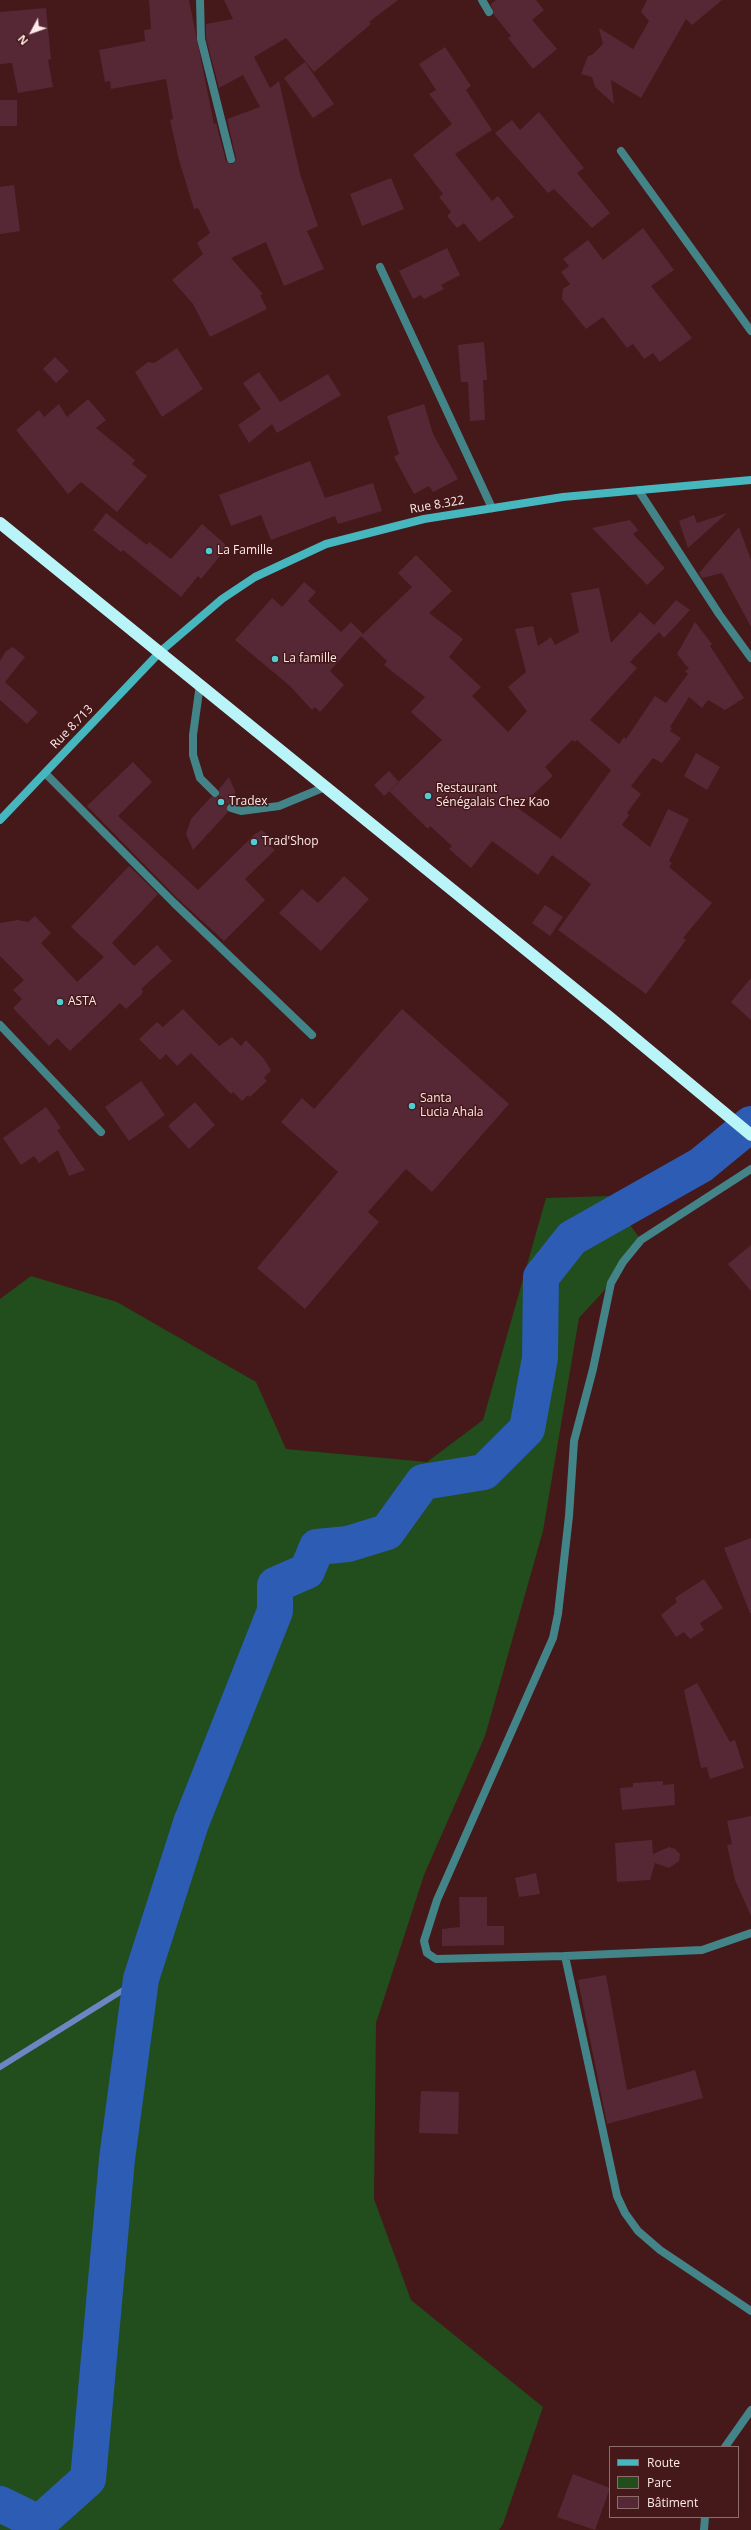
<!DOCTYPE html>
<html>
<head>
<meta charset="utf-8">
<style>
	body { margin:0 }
	#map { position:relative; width:751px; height:2530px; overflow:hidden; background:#451819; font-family:"Open Sans",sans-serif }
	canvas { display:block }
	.legend { position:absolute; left:609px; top:2446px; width:130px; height:72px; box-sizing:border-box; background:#451819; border:1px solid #8f6c6c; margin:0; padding:5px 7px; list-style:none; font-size:12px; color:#fdeae9 }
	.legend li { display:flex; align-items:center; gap:8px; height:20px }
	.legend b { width:20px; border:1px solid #8f6c6c }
	.north { position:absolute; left:12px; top:12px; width:40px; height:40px; -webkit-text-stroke:3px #451819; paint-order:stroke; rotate:229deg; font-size:11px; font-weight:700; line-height:16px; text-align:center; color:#fdeae9 }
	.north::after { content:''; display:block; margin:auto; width:14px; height:18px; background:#fdeae9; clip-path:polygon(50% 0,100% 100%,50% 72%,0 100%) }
</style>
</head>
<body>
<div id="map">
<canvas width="751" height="2530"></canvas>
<ul class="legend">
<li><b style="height:5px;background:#47b7bf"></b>Route</li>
<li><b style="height:11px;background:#224d1c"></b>Parc</li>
<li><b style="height:11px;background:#562836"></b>Bâtiment</li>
</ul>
<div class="north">N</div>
</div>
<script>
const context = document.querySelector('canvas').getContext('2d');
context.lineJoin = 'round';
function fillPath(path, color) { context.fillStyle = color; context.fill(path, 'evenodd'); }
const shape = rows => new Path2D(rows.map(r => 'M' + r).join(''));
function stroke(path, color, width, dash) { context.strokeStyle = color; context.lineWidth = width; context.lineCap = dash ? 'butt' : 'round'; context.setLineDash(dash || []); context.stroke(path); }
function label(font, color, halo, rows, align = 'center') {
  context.font = font + ' "Open Sans",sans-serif'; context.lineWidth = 3; context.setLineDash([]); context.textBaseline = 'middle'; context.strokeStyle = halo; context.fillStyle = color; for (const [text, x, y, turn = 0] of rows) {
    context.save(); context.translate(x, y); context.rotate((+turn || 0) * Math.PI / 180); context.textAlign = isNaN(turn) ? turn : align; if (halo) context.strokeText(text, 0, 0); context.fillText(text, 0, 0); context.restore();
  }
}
fillPath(shape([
	[609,1196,641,1240,611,1283,579,1318,543,1531,485,1736,424,1875,376,2023,374,2199,411,2300,543,2407,503,2524,499,2530,0,2530,0,1299,31,1276,117,1302,256,1382,286,1449,427,1462,483,1420,546,1198]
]), '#224d1c');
stroke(shape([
	[0,2067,141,1979]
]), '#6b87c3', 6);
stroke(shape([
	[0,2504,39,2523,88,2479,117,2159,141,1979,191,1823,275,1611,275,1585,307,1571,317,1547,348,1544,387,1532,423,1482,484,1472,527,1429,540,1358,541,1277,572,1238,701,1165,751,1124]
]), '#2c5cb3', 36);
fillPath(shape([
	[149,0,189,0,214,124,216,123,226,161,232,164,236,158,227,119,260,107,243,75,219,88,206,38,206,24,233,19,224,0,398,0,369,22,371,24,314,72,286,38,254,57,270,88,279,81,300,174,318,226,307,231,324,269,284,286,266,242,231,258,263,294,260,295,267,309,210,337,193,304,172,280,203,254,197,243,210,233,198,208,194,209,179,160,170,120,173,119,166,79,111,89,110,81,105,82,99,50,145,41,144,30,151,29],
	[496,0,536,0,544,10,532,20,557,49,533,69,508,38,511,36,494,15,491,4],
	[647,0,722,0,692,25,686,19,641,98,611,80,614,104,595,87,592,77,581,74,588,56,592,55,603,44,599,28,633,49,649,21,641,12],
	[46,8,51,59,48,60,53,87,18,93,12,63,0,64,0,12],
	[445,47,471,86,466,90,492,130,455,154,492,201,498,196,514,217,479,242,464,223,457,228,447,216,451,212,439,197,443,194,413,155,452,124,429,94,436,90,419,64],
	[305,62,334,104,313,118,284,78],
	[0,100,17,100,17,126,0,126],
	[539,112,584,168,577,173,610,213,592,228,554,189,548,193,495,133,512,120,520,130],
	[391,178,404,209,362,226,350,194],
	[14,185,20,231,0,234,0,187],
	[643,228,674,270,651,286,692,338,660,362,653,353,644,359,633,344,627,348,603,317,586,329,562,299,563,289,570,284,561,272,569,266,563,259,588,240,603,260],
	[447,248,460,275,441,285,444,289,424,299,421,295,413,299,399,271],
	[484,342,487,380,483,380,485,420,470,421,468,382,461,382,458,345],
	[177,348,203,389,162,417,135,372,148,362,154,363],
	[55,357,69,371,56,383,43,369],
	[259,372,280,402,328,374,341,395,277,433,272,424,249,443,238,425,261,409,243,383],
	[88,399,106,420,96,428,135,460,132,464,147,476,117,512,81,482,68,494,16,430,39,410,44,417,59,404,67,417],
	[424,404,433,434,458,479,433,492,429,486,414,494,394,457,399,454,387,416],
	[310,461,325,498,373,483,382,511,338,524,335,516,271,540,261,515,231,526,219,495],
	[106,513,147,545,149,542,171,559,202,524,225,544,225,550,201,579,198,576,181,597,123,550,121,552,93,530],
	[727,513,688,548,679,521,694,515,697,523],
	[630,520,638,530,633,534,665,568,647,585,592,528],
	[739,527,751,560,751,627,722,573,702,578,699,573],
	[416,555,452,591,429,613,463,639,449,657,481,687,472,696,508,732,527,711,508,687,526,672,515,629,533,626,538,646,551,637,555,645,579,632,571,593,599,588,611,643,640,612,654,625,676,600,690,610,664,638,659,632,630,662,637,668,590,720,619,744,624,737,626,739,655,696,666,703,688,674,685,671,689,669,677,654,695,622,712,644,710,646,744,698,725,710,708,700,702,708,689,697,670,727,672,728,670,731,681,738,662,763,653,758,631,786,641,794,627,813,629,815,622,825,650,847,668,809,689,819,669,861,672,863,669,867,712,903,683,938,686,940,646,994,558,930,591,884,552,855,538,875,492,841,471,868,449,849,452,846,430,826,428,829,389,791,442,740,411,712,425,697,384,665,387,661,361,636,330,671,344,685,320,712,315,707,312,710,290,686,235,640,272,598,282,607,304,582,316,592,308,601,341,632,351,622,363,634,412,587,398,573],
	[572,740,575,742,577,740,611,770,561,839,518,808,553,776,545,767],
	[13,647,25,657,5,682,38,712,27,724,0,700,0,661,6,651],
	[696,753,720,767,707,790,684,776],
	[133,762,152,782,118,816,198,890,255,834,262,830,271,839,270,846,275,850,245,879,265,900,224,941,178,899,87,806],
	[389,771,399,782,384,796,374,785],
	[229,777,235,791,234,803,227,804,228,812,193,850,186,834,191,819,211,797,219,797,219,789],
	[129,866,158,894,112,943,134,966,157,945,172,961,141,989,143,991,141,995,126,1009,120,1003,70,1051,57,1038,49,1046,13,1008,22,999,13,990,24,980,0,956,0,923,18,920,28,922,35,916,51,933,41,943,77,982,104,957,71,927],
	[344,876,369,899,321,951,279,913,302,889,318,903],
	[545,905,563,917,550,936,532,923],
	[751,978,751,1020,731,1002],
	[183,1009,219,1046,232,1037,241,1046,246,1040,264,1059,271,1070,264,1078,267,1081,250,1097,248,1095,242,1101,233,1092,231,1094,191,1053,177,1066,166,1054,160,1060,139,1039,157,1022,163,1027],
	[402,1009,509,1104,432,1192,406,1169,368,1212,379,1222,305,1309,257,1268,338,1172,281,1122,302,1098,314,1109],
	[141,1081,165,1115,129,1141,105,1107],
	[195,1102,215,1125,189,1149,168,1126],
	[46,1107,61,1128,57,1130,85,1170,69,1176,58,1150,39,1163,34,1156,21,1165,3,1138],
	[751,1245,751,1291,728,1264],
	[751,1538,751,1613,750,1613,724,1548],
	[704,1579,723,1608,700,1623,704,1630,690,1639,684,1632,676,1637,661,1615,677,1602,675,1598],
	[697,1683,730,1742,735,1740,744,1768,710,1779,707,1767,701,1768,684,1690],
	[663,1781,663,1785,674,1784,675,1805,622,1810,620,1788,633,1787,633,1783],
	[751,1816,751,1916,735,1880,727,1845,732,1844,727,1821],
	[652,1840,653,1854,669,1847,675,1849,680,1854,679,1861,669,1868,655,1863,650,1880,617,1882,615,1843],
	[536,1873,540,1894,519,1897,515,1878],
	[459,1897,487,1897,487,1926,504,1926,504,1945,442,1946,442,1929,460,1927],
	[606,1975,627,2090,695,2070,703,2098,607,2124,578,1980],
	[421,2091,459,2092,458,2134,419,2133],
	[573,2474,610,2488,595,2530,557,2517]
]), '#562836');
stroke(shape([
	[200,684,193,735,193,755,200,778,215,793],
	[231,808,241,811,279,806,325,787]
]), '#438488', 8);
stroke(shape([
	[200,0,201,39,231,159],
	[482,0,489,12],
	[621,151,751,331],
	[380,267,492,508],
	[639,491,719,614,751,658],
	[45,773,174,903,312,1035],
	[0,1025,101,1132],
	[751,1169,641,1240,623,1262,611,1283,593,1369,574,1441,569,1516,558,1614,553,1638,437,1900,424,1941,427,1953,436,1959,565,1956,702,1950,751,1933],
	[565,1956,617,2196,625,2213,638,2231,660,2250,751,2311],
	[725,2447,751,2410],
	[704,2530,705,2517]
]), '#438488', 8);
stroke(shape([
	[0,820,161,651,222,599,255,577,326,544,424,519,563,497,751,480]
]), '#47b7bf', 8);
stroke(shape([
	[0,523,609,1017,751,1135]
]), '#b9f4f8', 12);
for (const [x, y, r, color] of [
	[209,551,4,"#51ccd4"],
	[275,659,4,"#51ccd4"],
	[428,796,4,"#51ccd4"],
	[221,802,4,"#51ccd4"],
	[254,842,4,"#51ccd4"],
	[60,1002,4,"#51ccd4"],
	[412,1106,4,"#51ccd4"]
]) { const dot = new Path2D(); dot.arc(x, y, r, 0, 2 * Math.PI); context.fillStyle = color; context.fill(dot); stroke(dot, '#451819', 1.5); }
label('12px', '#fdeae9', '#451819', [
	["Rue 8.322",437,505,-10],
	["Rue 8.713",72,727,-46]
]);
label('12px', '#fdeae9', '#451819', [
	["La Famille",217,551],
	["La famille",283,659],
	["Restaurant",436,789],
	["Sénégalais Chez Kao",436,803],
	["Tradex",229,802],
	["Trad'Shop",262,842],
	["ASTA",68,1002],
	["Santa",420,1099],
	["Lucia Ahala",420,1113]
], 'left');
</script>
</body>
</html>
